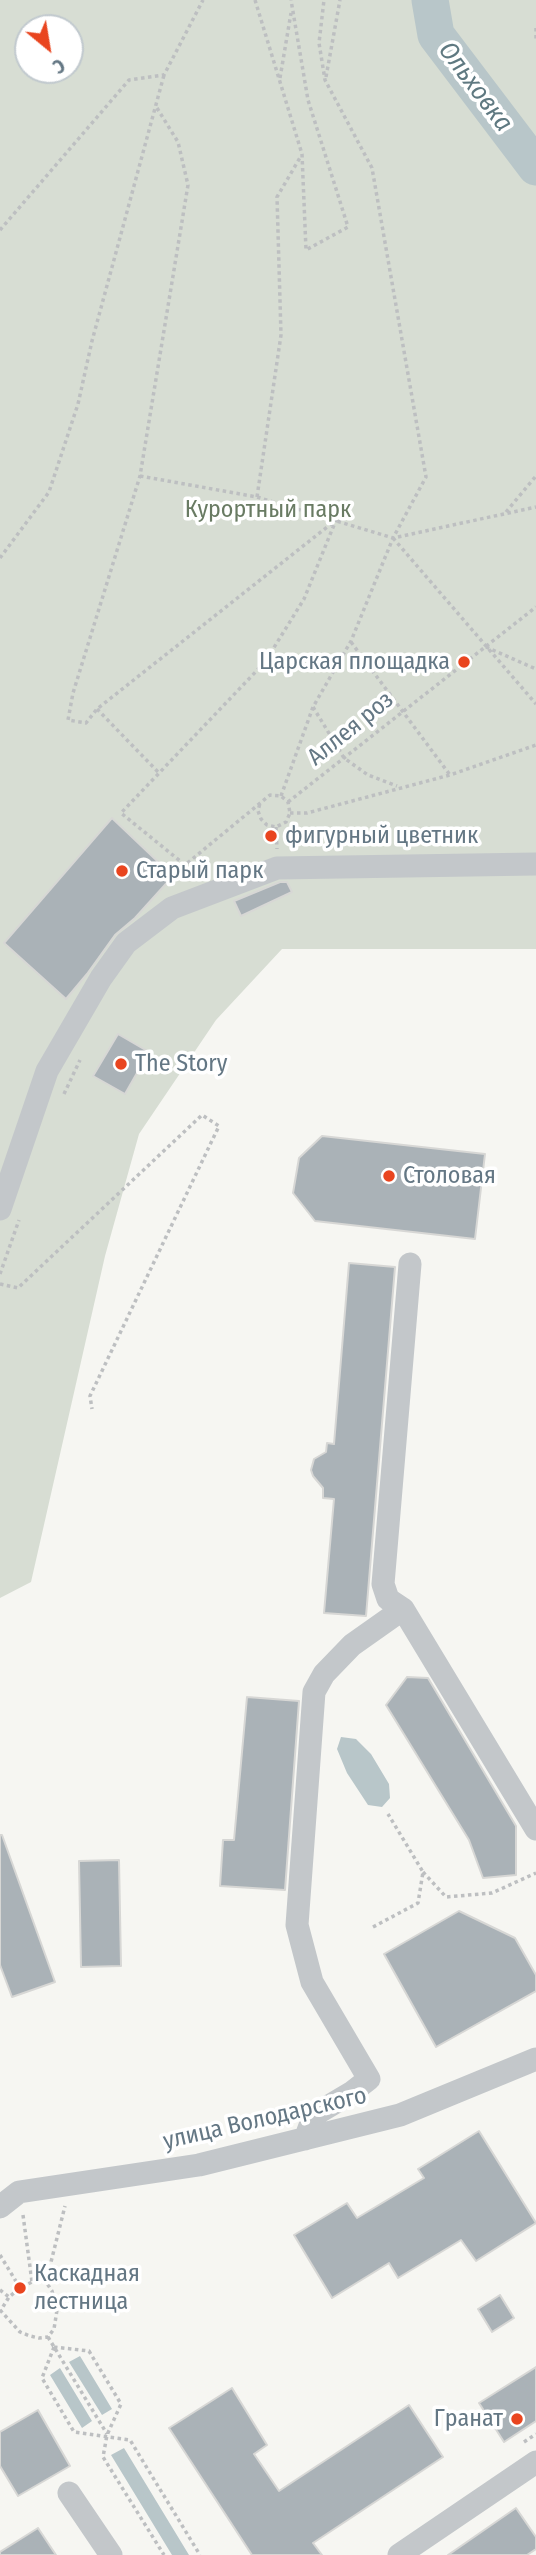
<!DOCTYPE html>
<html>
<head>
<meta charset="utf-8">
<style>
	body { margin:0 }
	#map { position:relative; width:536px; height:2555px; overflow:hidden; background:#f6f6f2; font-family:"Fira Sans Condensed",sans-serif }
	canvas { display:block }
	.north { position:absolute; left:14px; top:14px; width:70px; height:70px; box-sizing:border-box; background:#fff; border:2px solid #c1c9ce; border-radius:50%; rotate:150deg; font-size:19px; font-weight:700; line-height:28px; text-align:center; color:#647784 }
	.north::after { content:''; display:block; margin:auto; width:24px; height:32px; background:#e9451f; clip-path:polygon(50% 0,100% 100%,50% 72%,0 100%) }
</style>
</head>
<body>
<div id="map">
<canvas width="536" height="2555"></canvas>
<div class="north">С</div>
</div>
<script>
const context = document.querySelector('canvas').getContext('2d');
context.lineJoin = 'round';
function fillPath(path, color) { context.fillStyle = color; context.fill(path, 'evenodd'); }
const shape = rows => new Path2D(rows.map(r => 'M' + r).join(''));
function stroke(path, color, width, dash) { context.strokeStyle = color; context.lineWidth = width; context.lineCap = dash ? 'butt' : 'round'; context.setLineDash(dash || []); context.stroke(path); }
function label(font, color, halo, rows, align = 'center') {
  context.font = font + ' "Fira Sans Condensed",sans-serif'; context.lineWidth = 7; context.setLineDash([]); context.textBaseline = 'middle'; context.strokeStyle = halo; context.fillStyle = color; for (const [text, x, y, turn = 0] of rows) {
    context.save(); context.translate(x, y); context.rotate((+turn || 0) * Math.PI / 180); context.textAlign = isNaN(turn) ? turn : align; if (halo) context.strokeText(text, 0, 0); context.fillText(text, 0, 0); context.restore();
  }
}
fillPath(shape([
	[0,0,536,0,536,949,282,949,216,1020,139,1134,105,1256,31,1582,0,1598],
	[28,28,70,28,70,70,28,70]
]), '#d7ddd3');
fillPath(shape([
	[341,1737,356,1739,371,1754,389,1784,390,1798,382,1807,368,1805,347,1773,337,1749],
	[80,2356,112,2409,102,2415,69,2362],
	[60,2368,92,2421,82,2428,50,2375],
	[124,2448,189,2555,172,2555,111,2455]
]), '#b8c6c9');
stroke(shape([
	[430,0,436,35,536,167]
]), '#b8c6c9', 37);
const building = shape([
	[112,818,173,876,135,918,115,935,87,974,66,999,4,943,112,818],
	[280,882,287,882,292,892,241,916,234,901,280,882],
	[118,1034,149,1052,125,1094,93,1076,118,1034],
	[322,1136,485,1154,475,1239,315,1221,293,1193,299,1158,322,1136],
	[349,1263,395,1267,366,1616,324,1613,334,1499,323,1498,323,1488,313,1476,311,1470,314,1459,326,1452,327,1443,334,1444,349,1263],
	[407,1677,428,1678,516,1826,516,1875,483,1878,469,1840,386,1705,407,1677],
	[247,1697,299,1701,285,1890,220,1886,223,1840,234,1840,247,1697],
	[0,1835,2,1835,55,1982,12,1997,0,1965,0,1835],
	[119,1860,121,1966,81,1967,79,1861,119,1860],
	[459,1911,515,1938,536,1975,536,1991,436,2047,384,1954,459,1911],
	[479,2131,536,2223,476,2261,461,2240,398,2278,389,2263,332,2298,294,2235,347,2203,357,2218,424,2178,418,2169,479,2131],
	[500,2295,514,2318,492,2332,478,2309,500,2295],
	[536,2367,536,2421,504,2442,479,2403,536,2367],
	[232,2388,267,2445,254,2454,279,2491,409,2405,443,2457,313,2543,322,2555,252,2555,169,2428,232,2388],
	[38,2410,70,2466,18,2496,0,2466,0,2432,38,2410],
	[516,2508,536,2537,536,2549,527,2555,448,2555,516,2508],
	[38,2528,56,2555,0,2555,0,2552,38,2528]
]);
fillPath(building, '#aab2b7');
stroke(building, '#d7d7d5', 2);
stroke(shape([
	[255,0,302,154,306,250,348,227,308,100,291,0],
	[536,28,536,39],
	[326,77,340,0],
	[280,78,291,13],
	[157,108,178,142,188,185,140,476,73,693,68,720,86,723,97,709,336,520,304,599,265,662,121,813,185,865,270,795,281,796,288,802,290,813,286,822,276,827,267,825,261,819,258,811,260,803],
	[0,230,129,80,164,75,203,0],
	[140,476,257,497,393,538,536,507],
	[257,497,281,335,277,197,301,156],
	[506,512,536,476],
	[393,538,536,704],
	[0,558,49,492,78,404,92,341,164,75],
	[351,642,450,775],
	[486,647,536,669],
	[313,707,344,758,368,775,397,786],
	[97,709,159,773],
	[281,796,313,707,351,641,393,538,426,477,372,168,325,80,319,43,324,0],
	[288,802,536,607],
	[290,813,307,813,450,775,536,745],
	[276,827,277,849],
	[64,1094,80,1060],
	[0,1274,19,1220],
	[0,1284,18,1288,202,1115,219,1126,90,1396,92,1409],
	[423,1872,446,1897,492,1893,536,1873],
	[373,1927,418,1903,423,1872,388,1814],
	[23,2215,32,2282],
	[0,2255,20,2288],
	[46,2282,65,2206],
	[0,2290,9,2297],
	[0,2310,20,2332,30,2336,39,2338,48,2337,54,2329,57,2310,52,2291,46,2282,32,2282,20,2288,9,2297,1,2310],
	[48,2337,107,2434],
	[54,2347,42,2378,74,2432,130,2440,200,2555],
	[54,2347,89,2351,121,2404,107,2435,103,2457,164,2555],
	[524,2442,536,2434]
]), '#bdbfc1', 3.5, [3.5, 3.5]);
stroke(shape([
	[0,1209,47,1071,101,978,126,943,172,908,277,868,536,864],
	[410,1264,383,1584,388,1599,403,1609,536,1829],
	[305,2139,314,2115,351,2093,369,2079,312,1982,297,1925,314,1692,324,1674,352,1645,403,1609],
	[0,2207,19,2192,199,2165,400,2115,536,2059],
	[69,2493,111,2555],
	[399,2555,536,2462]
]), '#c3c7ca', 23);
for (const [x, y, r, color] of [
	[464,662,7,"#e9451f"],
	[271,836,7,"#e9451f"],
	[122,871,7,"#e9451f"],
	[121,1064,7,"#e9451f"],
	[389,1176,7,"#e9451f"],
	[20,2288,7,"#e9451f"],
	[517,2419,7,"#e9451f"]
]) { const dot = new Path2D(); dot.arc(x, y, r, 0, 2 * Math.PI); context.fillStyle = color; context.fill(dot); stroke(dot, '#fff', 2.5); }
label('24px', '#697b63', '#fff', [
	["Курортный парк",268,510]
]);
label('24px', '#647784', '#fff', [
	["Царская площадка",450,662,"right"],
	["фигурный цветник",285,836],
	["Старый парк",136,871],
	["The Story",135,1064],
	["Столовая",403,1176],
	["Каскадная",34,2274],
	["лестница",34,2302],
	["Гранат",503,2419,"right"]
], 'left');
label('24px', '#647784', '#fff', [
	["Аллея роз",351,729,-39],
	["улица Володарского",265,2119,-13]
]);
label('italic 26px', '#5f7981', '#fff', [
	["Ольховка",475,87,53]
]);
</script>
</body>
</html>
